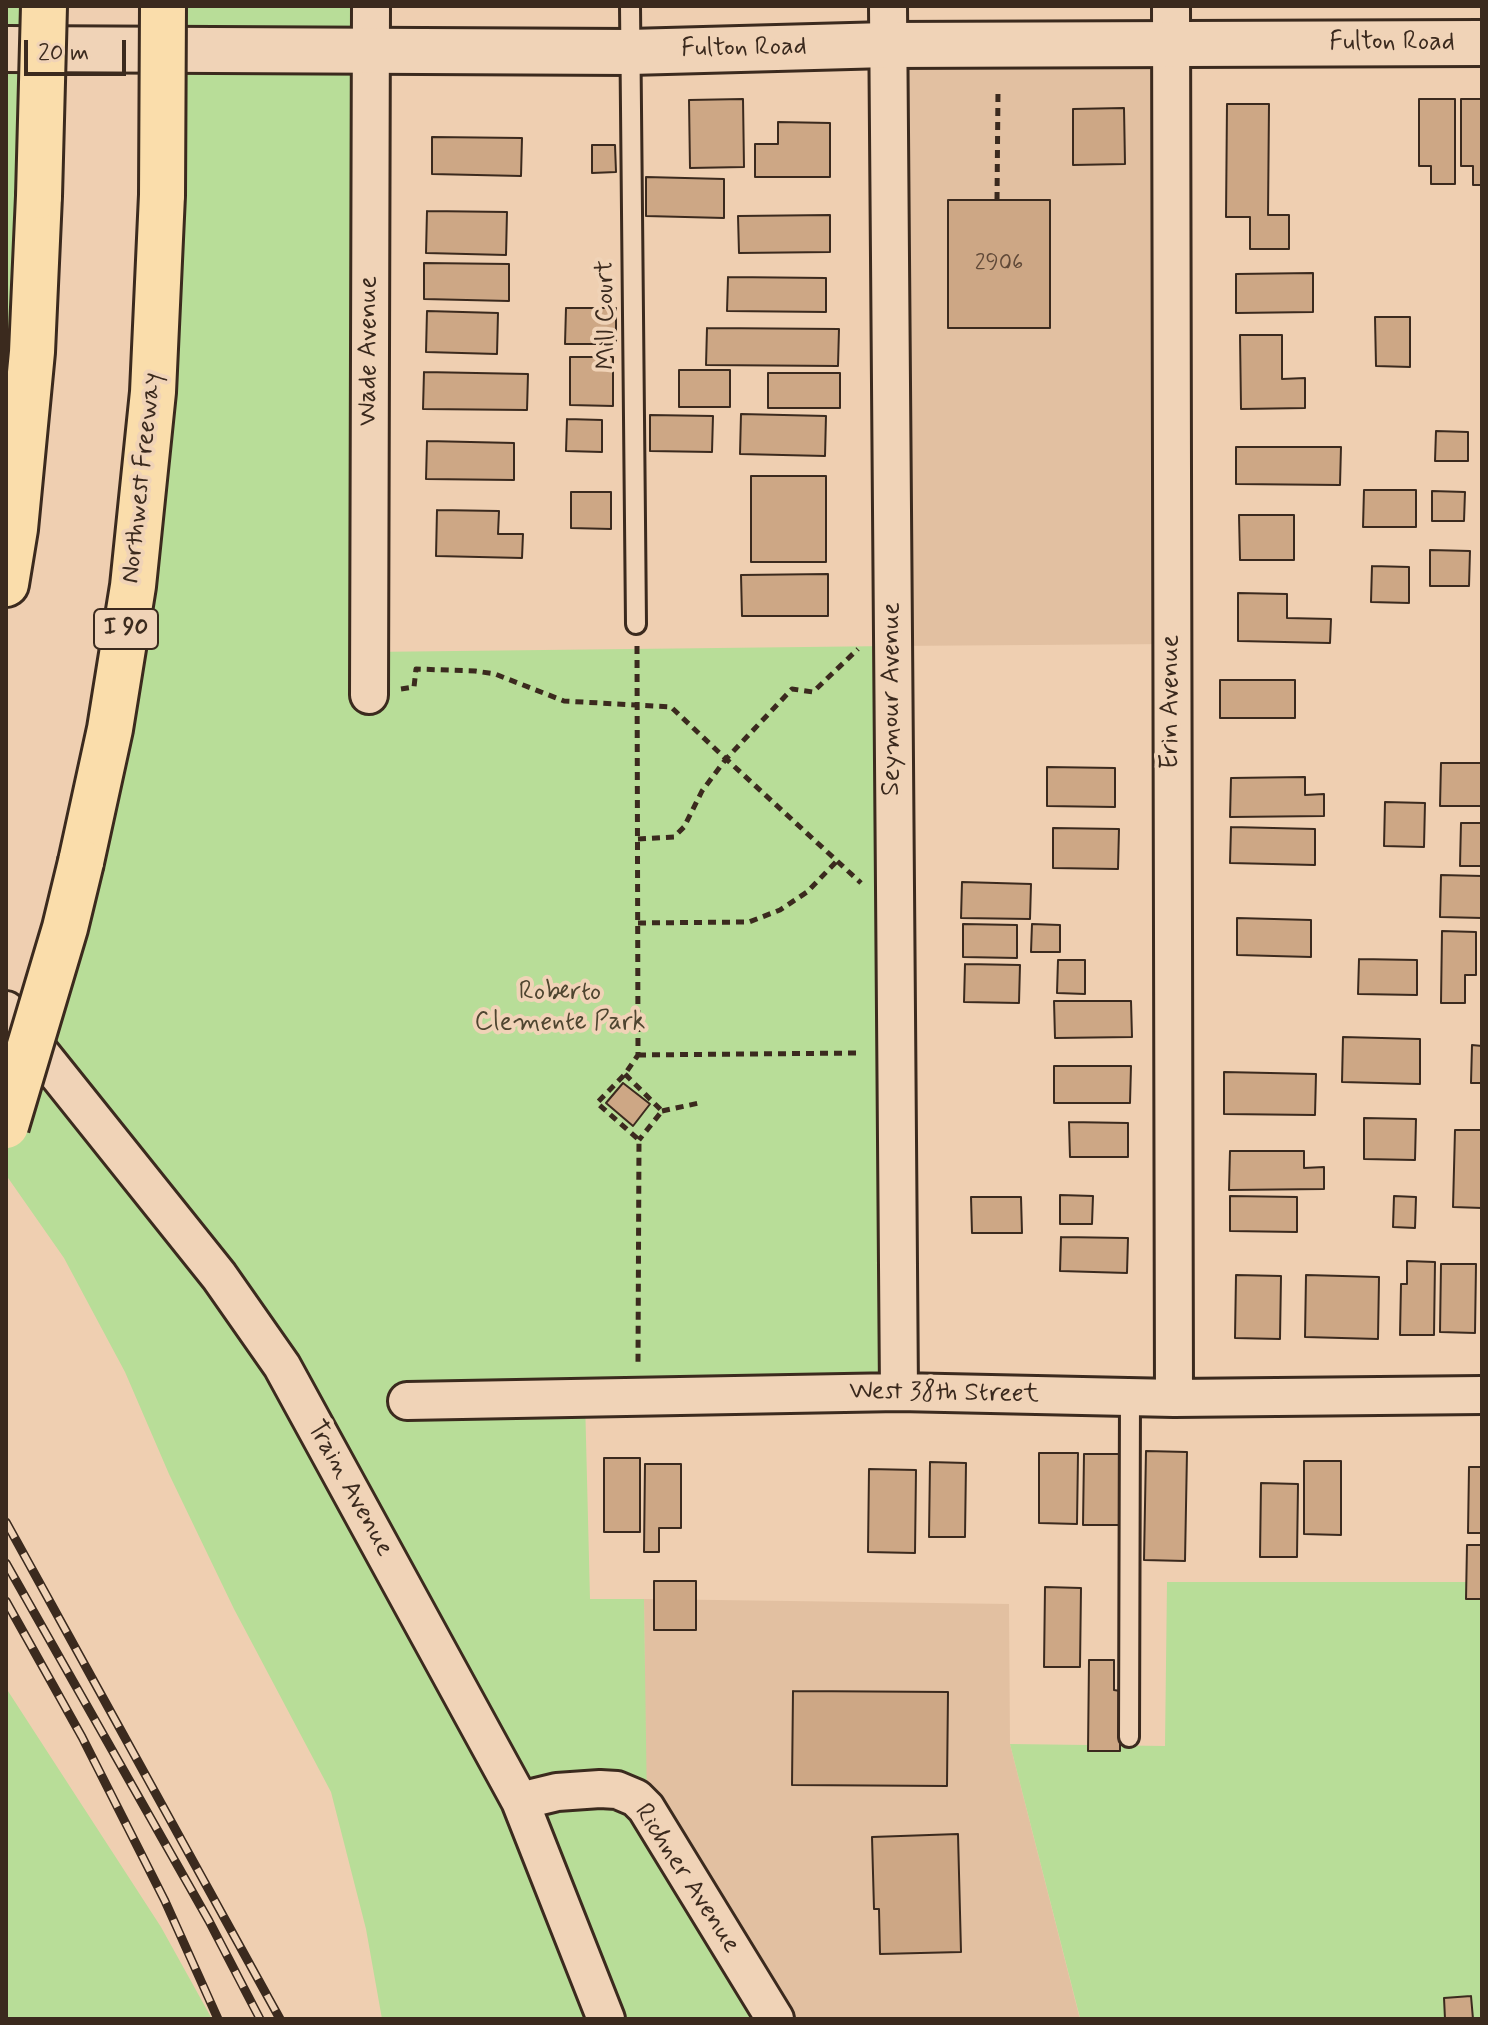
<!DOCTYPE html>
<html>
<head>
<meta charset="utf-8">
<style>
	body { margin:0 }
	#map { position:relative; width:1488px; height:2025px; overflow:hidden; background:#efcfb1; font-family:Mynerve,sans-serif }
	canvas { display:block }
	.frame { position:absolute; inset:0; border:8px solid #3b2a1e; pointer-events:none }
	.scale { position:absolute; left:24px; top:40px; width:102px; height:36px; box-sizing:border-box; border:4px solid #3b2a1e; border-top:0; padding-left:10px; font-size:24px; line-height:28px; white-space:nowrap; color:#3b2a1e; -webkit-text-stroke:6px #f0d3b7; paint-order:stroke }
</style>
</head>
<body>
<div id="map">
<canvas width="1488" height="2025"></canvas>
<div class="frame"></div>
<div class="scale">20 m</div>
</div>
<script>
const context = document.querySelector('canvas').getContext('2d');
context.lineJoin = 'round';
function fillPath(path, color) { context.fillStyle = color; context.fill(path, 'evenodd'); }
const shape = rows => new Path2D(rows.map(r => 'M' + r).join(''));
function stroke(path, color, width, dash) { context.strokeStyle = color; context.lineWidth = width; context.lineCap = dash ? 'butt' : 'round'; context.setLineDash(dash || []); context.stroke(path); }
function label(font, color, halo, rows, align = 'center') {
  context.font = font + ' Mynerve,sans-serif'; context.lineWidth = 8; context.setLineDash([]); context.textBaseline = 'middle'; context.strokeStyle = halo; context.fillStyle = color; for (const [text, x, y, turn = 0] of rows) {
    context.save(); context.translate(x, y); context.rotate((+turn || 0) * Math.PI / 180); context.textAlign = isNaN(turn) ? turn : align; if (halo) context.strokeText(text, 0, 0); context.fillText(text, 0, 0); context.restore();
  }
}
fillPath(shape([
	[887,45,1171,45,1172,644,892,646],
	[644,1599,1009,1604,1010,1744,1080,2019,775,2019,646,1808]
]), '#e2c0a1');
fillPath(shape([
	[6,6,44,6,6,558],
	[163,6,371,6,369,652,892,646,899,1392,585,1399,590,1599,644,1599,647,1808,775,2019,382,2019,366,1929,331,1792,234,1609,169,1474,125,1372,64,1258,6,1175,6,1126,121,660],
	[1167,1582,1482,1582,1482,2018,1080,2018,1010,1744,1165,1746],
	[6,1688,161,1927,212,2019,6,2019]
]), '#b8dd98');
const building = shape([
	[743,99,744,167,690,168,689,100,743,99],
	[1419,99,1455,99,1455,184,1431,184,1431,166,1419,166,1419,99],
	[1461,99,1482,99,1482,185,1473,185,1473,166,1461,166,1461,99],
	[1227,104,1269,104,1268,215,1289,215,1289,249,1250,249,1250,217,1226,217,1227,104],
	[1124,108,1125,164,1073,165,1073,109,1124,108],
	[778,122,830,123,830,177,755,177,755,144,778,144,778,122],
	[432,137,522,138,521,176,432,174,432,137],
	[592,145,615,145,616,172,592,173,592,145],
	[646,177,724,179,724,218,646,216,646,177],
	[948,200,1050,200,1050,328,948,328,948,200],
	[427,211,507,212,506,255,426,253,427,211],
	[830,215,830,252,739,253,738,216,830,215],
	[424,263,509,264,509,301,424,299,424,263],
	[1313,273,1313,312,1236,313,1236,274,1313,273],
	[728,277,826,278,826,312,727,311,728,277],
	[566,308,616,308,616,344,565,344,566,308],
	[427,311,498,313,497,354,426,352,427,311],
	[1375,317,1410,317,1410,367,1376,366,1375,317],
	[707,328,839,329,838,366,706,365,707,328],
	[1240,335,1282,335,1282,379,1305,378,1305,408,1241,409,1240,335],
	[570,357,613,357,613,406,570,405,570,357],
	[679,370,730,370,730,407,679,407,679,370],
	[424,372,528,374,527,410,423,409,424,372],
	[768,373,840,373,840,408,768,408,768,373],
	[741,414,826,416,825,456,740,454,741,414],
	[650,415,713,416,712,452,650,451,650,415],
	[567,419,602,420,602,452,566,451,567,419],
	[1436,431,1468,432,1468,461,1435,461,1436,431],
	[427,441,514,443,514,480,426,479,427,441],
	[1236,447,1341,447,1340,485,1236,484,1236,447],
	[751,476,826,476,826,562,751,562,751,476],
	[1364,490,1416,490,1416,527,1363,527,1364,490],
	[1432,491,1465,492,1464,521,1432,521,1432,491],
	[571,492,611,492,611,529,571,528,571,492],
	[437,510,499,511,498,534,523,534,522,558,436,556,437,510],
	[1239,515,1294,515,1294,560,1240,560,1239,515],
	[1430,550,1470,551,1469,586,1430,586,1430,550],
	[1372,566,1409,567,1409,603,1371,602,1372,566],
	[828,574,828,616,742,616,741,575,828,574],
	[1238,593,1287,594,1287,618,1331,619,1330,643,1238,641,1238,593],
	[1220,680,1295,680,1295,718,1220,718,1220,680],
	[1441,763,1482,763,1482,806,1440,806,1441,763],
	[1047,767,1115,768,1115,807,1047,806,1047,767],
	[1305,777,1305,795,1324,794,1324,816,1230,817,1231,778,1305,777],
	[1385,802,1425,803,1424,847,1384,846,1385,802],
	[1461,823,1482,823,1482,866,1460,866,1461,823],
	[1231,827,1315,829,1315,865,1230,863,1231,827],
	[1053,828,1119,829,1118,869,1053,868,1053,828],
	[1441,875,1482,876,1482,918,1440,917,1441,875],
	[962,882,1031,884,1030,919,961,918,962,882],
	[1237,918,1311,920,1311,957,1237,955,1237,918],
	[963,924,1017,925,1017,958,963,957,963,924],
	[1032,924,1060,925,1060,952,1031,952,1032,924],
	[1442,931,1476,932,1476,975,1465,975,1465,1003,1441,1003,1442,931],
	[1359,959,1417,960,1417,995,1358,994,1359,959],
	[1058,960,1085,960,1085,994,1057,993,1058,960],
	[965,964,1020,965,1019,1003,964,1002,965,964],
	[1054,1001,1131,1001,1132,1037,1055,1038,1054,1001],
	[1343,1037,1420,1039,1420,1084,1342,1082,1343,1037],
	[1472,1045,1482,1046,1482,1083,1471,1083,1472,1045],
	[1054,1066,1131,1066,1130,1103,1054,1103,1054,1066],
	[1224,1072,1316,1074,1315,1115,1224,1114,1224,1072],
	[623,1083,650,1104,633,1126,606,1103,623,1083],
	[1364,1118,1416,1119,1415,1160,1364,1159,1364,1118],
	[1069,1122,1128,1123,1128,1157,1070,1157,1069,1122],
	[1455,1130,1482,1130,1482,1208,1453,1207,1455,1130],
	[1230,1151,1304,1151,1304,1168,1324,1167,1324,1189,1229,1190,1230,1151],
	[1060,1195,1093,1196,1092,1224,1060,1224,1060,1195],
	[1230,1196,1297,1197,1297,1232,1230,1231,1230,1196],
	[1394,1196,1416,1197,1415,1228,1393,1227,1394,1196],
	[971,1197,1021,1197,1022,1233,972,1233,971,1197],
	[1061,1237,1128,1238,1127,1273,1060,1271,1061,1237],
	[1407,1261,1435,1262,1434,1335,1400,1335,1401,1284,1407,1284,1407,1261],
	[1441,1264,1476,1264,1475,1333,1440,1332,1441,1264],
	[1236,1275,1281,1276,1280,1339,1235,1338,1236,1275],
	[1306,1275,1379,1277,1378,1339,1305,1337,1306,1275],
	[1146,1451,1187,1452,1185,1561,1144,1560,1146,1451],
	[1039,1453,1078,1453,1077,1524,1039,1523,1039,1453],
	[1084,1454,1122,1454,1121,1525,1083,1525,1084,1454],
	[604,1458,640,1458,640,1532,604,1532,604,1458],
	[1304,1461,1341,1461,1341,1535,1304,1534,1304,1461],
	[930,1462,966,1463,965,1537,929,1537,930,1462],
	[645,1464,681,1464,681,1528,659,1528,659,1552,644,1552,645,1464],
	[1469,1467,1482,1467,1482,1533,1468,1533,1469,1467],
	[869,1469,916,1470,915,1553,868,1552,869,1469],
	[1261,1483,1298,1484,1297,1557,1260,1557,1261,1483],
	[1467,1545,1482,1545,1482,1599,1466,1599,1467,1545],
	[654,1581,696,1581,696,1630,654,1630,654,1581],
	[1045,1587,1081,1588,1080,1667,1044,1667,1045,1587],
	[1089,1660,1114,1660,1114,1690,1120,1691,1120,1751,1088,1751,1089,1660],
	[793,1691,948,1692,947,1786,792,1785,793,1691],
	[958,1834,961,1952,880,1954,879,1909,874,1909,872,1837,958,1834],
	[1471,1996,1473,2019,1445,2019,1444,1998,1471,1996]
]);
fillPath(building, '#cda785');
stroke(building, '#3b2a1e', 2);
const service = shape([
	[630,6,636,624],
	[1129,1737,1130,1397]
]);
const minor = shape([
	[888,6,899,1392],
	[1171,6,1174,1398],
	[369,695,371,6],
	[6,1010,219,1276,282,1366,520,1801,606,2019],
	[407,1401,899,1392,1174,1398,1482,1395],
	[520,1801,557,1792,600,1789,617,1790,636,1798,646,1808,775,2019]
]);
const secondary = shape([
	[6,49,630,52,887,45,1482,43]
]);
const motorway = shape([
	[6,584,15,529,32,352,39,196],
	[81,862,110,729,133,586,153,392,162,195]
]);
stroke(service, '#3b2a1e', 24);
stroke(minor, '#3b2a1e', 42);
stroke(secondary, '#3b2a1e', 50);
stroke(motorway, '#3b2a1e', 50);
stroke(shape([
	[997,200,998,91],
	[637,646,638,1055,625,1074,597,1103,639,1140,638,1362],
	[401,689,414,687,416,669,475,671,495,674,564,701,671,707,726,759,792,689,813,692,858,649],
	[724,757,861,883],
	[638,839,674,837,684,827,702,791,726,759],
	[638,923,749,922,780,910,807,892,837,861],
	[638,1055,861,1053],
	[625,1074,662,1111,639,1140],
	[662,1111,699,1103]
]), '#3b2a1e', 5, [8, 6]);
stroke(service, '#f0d3b7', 18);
stroke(minor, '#f0d3b7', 36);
stroke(secondary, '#f0d3b7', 44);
stroke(motorway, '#faddab', 44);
const rail = shape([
	[6,1522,280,2019],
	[6,1563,209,1921,260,2019],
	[6,1601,82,1737,165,1901,218,2019]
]);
stroke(rail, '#3b2a1e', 9);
stroke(rail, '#f0d3b7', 6, [18]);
const motorwayBridge = shape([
	[162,195,163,6],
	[39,196,44,6],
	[6,1126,65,928,81,862]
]);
stroke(motorwayBridge, '#3b2a1e', 50, []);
stroke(motorwayBridge, '#faddab', 44);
label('22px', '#604938', null, [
	["2906",999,264]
]);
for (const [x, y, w] of [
	[126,629,64]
]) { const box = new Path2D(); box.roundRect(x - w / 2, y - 20, w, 40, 6); context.fillStyle = '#f0d3b7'; context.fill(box); stroke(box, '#3b2a1e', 2); }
label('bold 24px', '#3b2a1e', null, [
	["I 90",126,629]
]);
label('26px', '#3b2a1e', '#f0d3b7', [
	["Fulton Road",1392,44],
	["Fulton Road",744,49,-1],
	["Mill Court",607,315,-91],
	["Wade Avenue",370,351,-90],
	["Northwest Freeway",143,478,-84],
	["Seymour Avenue",893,699,-90],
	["Erin Avenue",1172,702,-90],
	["West 38th Street",944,1394,1],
	["Train Avenue",349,1489,61],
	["Richner Avenue",686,1879,57]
]);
label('26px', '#4e4530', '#f0d3b7', [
	["Roberto",560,994],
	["Clemente Park",560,1024]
]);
</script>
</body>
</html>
